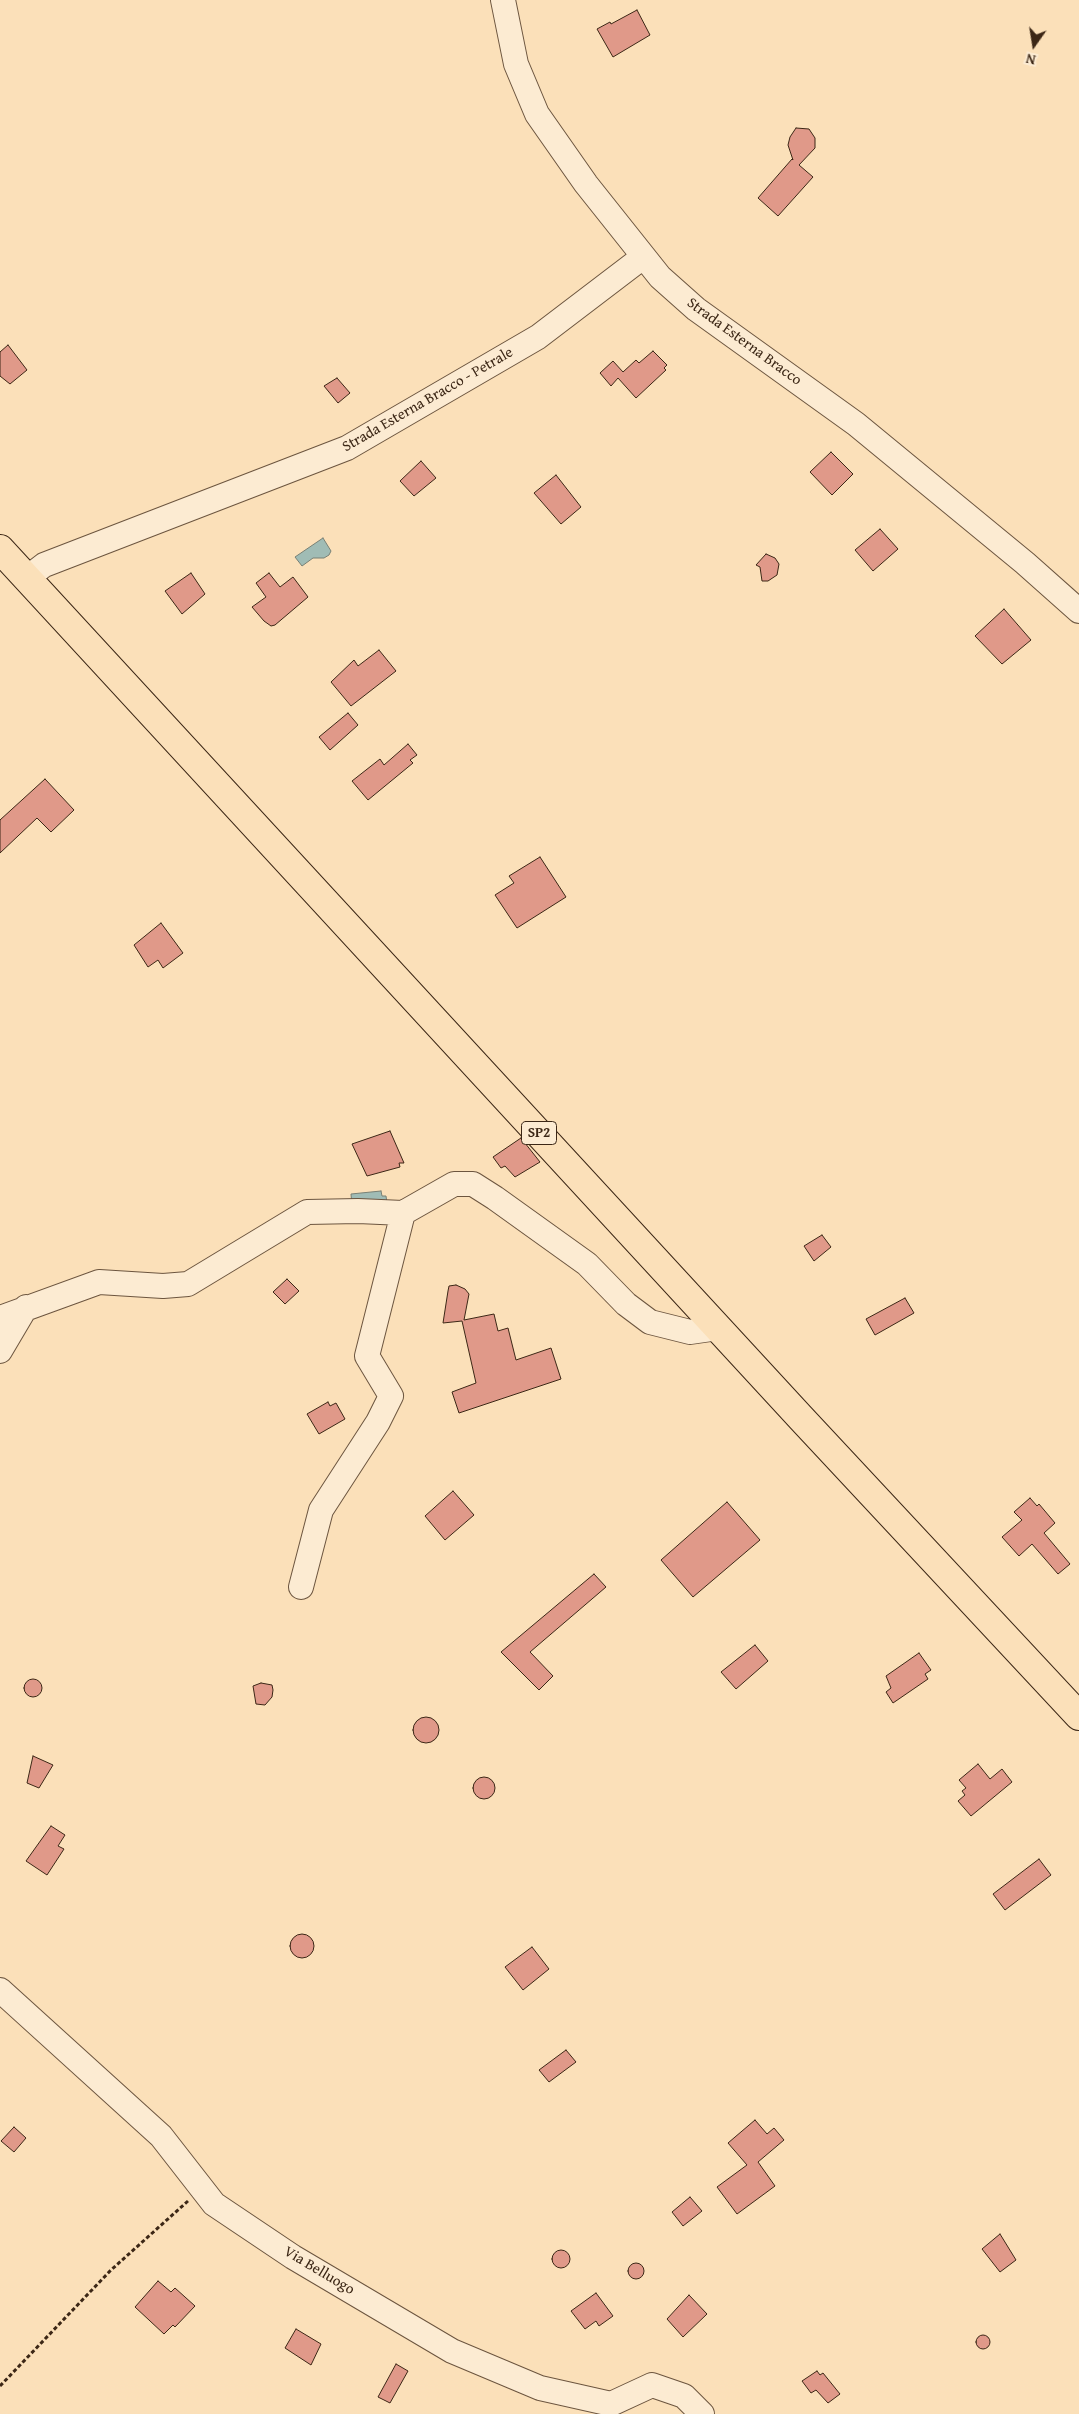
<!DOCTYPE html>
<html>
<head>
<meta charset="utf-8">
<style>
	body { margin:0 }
	#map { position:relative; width:1079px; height:2414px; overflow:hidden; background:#fbe0b9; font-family:"Gentium Book Plus",serif }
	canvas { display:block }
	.north { position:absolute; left:1009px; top:20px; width:50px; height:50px; -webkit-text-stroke:4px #fcebd2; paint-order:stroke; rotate:193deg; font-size:14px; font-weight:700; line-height:20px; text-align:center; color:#3c2716 }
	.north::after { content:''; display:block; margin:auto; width:18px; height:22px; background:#3c2716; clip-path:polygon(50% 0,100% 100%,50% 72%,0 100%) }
</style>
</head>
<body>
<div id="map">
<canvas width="1079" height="2414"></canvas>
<div class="north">N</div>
</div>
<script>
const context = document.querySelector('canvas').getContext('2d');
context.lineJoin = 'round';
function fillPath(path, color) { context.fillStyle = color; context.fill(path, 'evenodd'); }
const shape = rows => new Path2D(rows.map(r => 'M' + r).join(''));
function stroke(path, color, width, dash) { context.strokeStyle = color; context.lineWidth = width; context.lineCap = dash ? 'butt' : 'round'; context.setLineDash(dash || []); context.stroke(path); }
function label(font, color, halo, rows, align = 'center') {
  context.font = font + ' "Gentium Book Plus",serif'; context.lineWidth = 4; context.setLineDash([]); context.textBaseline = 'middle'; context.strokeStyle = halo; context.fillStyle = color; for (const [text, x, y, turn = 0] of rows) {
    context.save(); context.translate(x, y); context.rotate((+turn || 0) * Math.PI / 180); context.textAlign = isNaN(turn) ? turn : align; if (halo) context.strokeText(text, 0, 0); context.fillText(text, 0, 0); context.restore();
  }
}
const water = shape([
	[323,538,331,551,329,555,324,558,313,558,302,566,295,557,323,538],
	[381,1191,382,1196,386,1196,387,1203,352,1206,351,1194,381,1191]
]);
fillPath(water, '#a0bcb5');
stroke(water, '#788075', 1);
const building = shape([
	[637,10,650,35,613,57,597,29,610,22,611,24,637,10],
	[796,128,809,129,815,138,815,148,799,165,813,177,778,216,758,198,792,159,793,160,788,145,790,137,796,128],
	[8,345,27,370,10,384,0,376,0,352,8,345],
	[653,351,667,365,664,368,666,370,636,398,618,378,611,386,600,373,613,361,623,372,636,360,639,363,653,351],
	[337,378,350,393,338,403,324,386,337,378],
	[831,452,853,474,832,495,810,472,831,452],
	[421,461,436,478,414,496,400,481,421,461],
	[556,475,581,507,561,524,534,493,556,475],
	[880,529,898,549,873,571,855,550,880,529],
	[766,554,775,558,779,564,777,575,768,581,762,581,760,567,756,565,766,554],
	[191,573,205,594,182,614,165,591,191,573],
	[269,573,280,587,293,577,308,597,275,625,271,626,264,621,252,607,266,597,256,583,269,573],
	[1004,609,1031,640,1002,664,975,636,1004,609],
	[379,650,396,671,351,706,331,682,354,660,358,666,379,650],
	[348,713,358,725,330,750,319,737,348,713],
	[408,744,417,755,410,760,413,763,368,800,352,781,380,759,384,765,408,744],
	[45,779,74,810,51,832,37,818,0,853,0,820,45,779],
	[540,857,566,897,517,928,495,895,514,883,509,876,540,857],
	[161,923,183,953,163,968,158,960,148,967,134,945,161,923],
	[390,1131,404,1163,399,1163,400,1167,367,1176,352,1144,390,1131],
	[521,1138,540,1162,515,1177,505,1166,501,1168,493,1157,521,1138],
	[822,1235,831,1247,814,1261,804,1246,822,1235],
	[287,1279,299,1291,285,1304,273,1292,287,1279],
	[456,1285,465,1289,469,1294,464,1320,494,1314,498,1331,508,1328,516,1360,551,1348,561,1379,459,1413,452,1392,476,1383,462,1321,443,1323,448,1291,449,1286,456,1285],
	[905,1298,914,1313,875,1335,866,1319,905,1298],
	[328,1402,330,1406,336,1403,345,1419,319,1434,307,1414,328,1402],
	[453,1491,474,1515,445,1540,425,1516,453,1491],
	[1030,1498,1037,1506,1039,1504,1055,1523,1044,1533,1070,1564,1058,1574,1032,1544,1019,1556,1002,1537,1022,1520,1014,1512,1030,1498],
	[727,1502,760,1540,693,1597,661,1560,727,1502],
	[594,1574,606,1587,530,1652,553,1676,539,1690,501,1652,594,1574],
	[755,1645,768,1661,736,1689,721,1672,755,1645],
	[919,1653,931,1670,925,1674,928,1679,893,1703,886,1692,891,1688,886,1676,919,1653],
	'24 1688a9 9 0 1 1 18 0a9 9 0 1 1-18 0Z',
	[261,1683,272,1685,273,1690,272,1697,265,1705,256,1704,253,1686,261,1683],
	'413 1730a13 13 0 1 1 26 0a13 13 0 1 1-26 0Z',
	[33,1756,53,1765,39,1788,27,1783,33,1756],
	[978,1764,990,1779,1002,1769,1012,1782,971,1816,958,1801,965,1795,962,1791,966,1788,959,1780,978,1764],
	'473 1788a11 11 0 1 1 22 0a11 11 0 1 1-22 0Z',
	[51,1826,65,1835,58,1846,64,1849,47,1875,26,1861,51,1826],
	[1039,1859,1051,1875,1005,1910,993,1894,1039,1859],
	'290 1946a12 12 0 1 1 24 0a12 12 0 1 1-24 0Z',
	[532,1947,549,1969,523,1990,505,1967,532,1947],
	[566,2050,576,2062,549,2082,539,2070,566,2050],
	[755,2120,767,2134,774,2128,784,2140,758,2162,775,2186,737,2214,717,2187,747,2165,728,2143,755,2120],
	[14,2127,26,2138,14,2152,1,2141,14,2127],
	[690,2197,702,2211,683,2226,672,2212,690,2197],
	[1000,2234,1016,2260,1000,2272,982,2249,1000,2234],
	'552 2259a9 9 0 1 1 18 0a9 9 0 1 1-18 0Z',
	'628 2271a8 8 0 1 1 16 0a8 8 0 1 1-16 0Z',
	[158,2281,171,2292,175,2288,195,2306,175,2327,173,2325,164,2334,135,2307,158,2281],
	[596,2293,613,2316,599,2326,596,2321,585,2329,571,2311,596,2293],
	[689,2295,707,2314,683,2337,667,2319,689,2295],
	[296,2329,321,2344,311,2365,285,2348,296,2329],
	'976 2342a7 7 0 1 1 14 0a7 7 0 1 1-14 0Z',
	[396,2364,408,2371,390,2403,378,2397,396,2364],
	[817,2371,820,2375,823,2373,840,2394,828,2403,816,2390,811,2393,802,2381,817,2371]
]);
fillPath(building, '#e09989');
stroke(building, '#3c2716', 1);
const minor = shape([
	[503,0,516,64,537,114,586,184,660,277,696,309,856,424,1025,563,1079,611],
	[27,578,44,565,347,448,538,337,643,257],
	[0,1318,99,1282,163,1286,188,1284,307,1212,358,1211,403,1213,454,1184,473,1184,495,1198,587,1264,626,1304,650,1322,690,1332,718,1328],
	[0,1351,26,1307],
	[301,1587,321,1510,378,1422,391,1396,367,1356,403,1213],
	[0,1990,161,2136,214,2204,293,2257,452,2351,540,2388,611,2404,652,2385,684,2396,702,2414]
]);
const major = shape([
	[0,549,801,1418,1079,1716]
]);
stroke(minor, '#6c553f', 26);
stroke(major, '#3c2716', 30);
stroke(shape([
	[0,2386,111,2270,188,2201]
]), '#3c2716', 3, [4, 2.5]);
stroke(minor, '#fcebd2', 24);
stroke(major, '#fbe0b9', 28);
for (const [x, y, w] of [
	[539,1133,35]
]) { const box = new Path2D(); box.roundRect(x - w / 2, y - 11.5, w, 23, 4); context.fillStyle = '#fcebd2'; context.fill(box); stroke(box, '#3c2716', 1); }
label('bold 14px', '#3c2716', null, [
	["SP2",539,1133]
]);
label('15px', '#3c2716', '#fcebd2', [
	["Strada Esterna Bracco",744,342,36],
	["Strada Esterna Bracco - Petrale",428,400,-30],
	["Via Belluogo",319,2271,31]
]);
</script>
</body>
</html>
